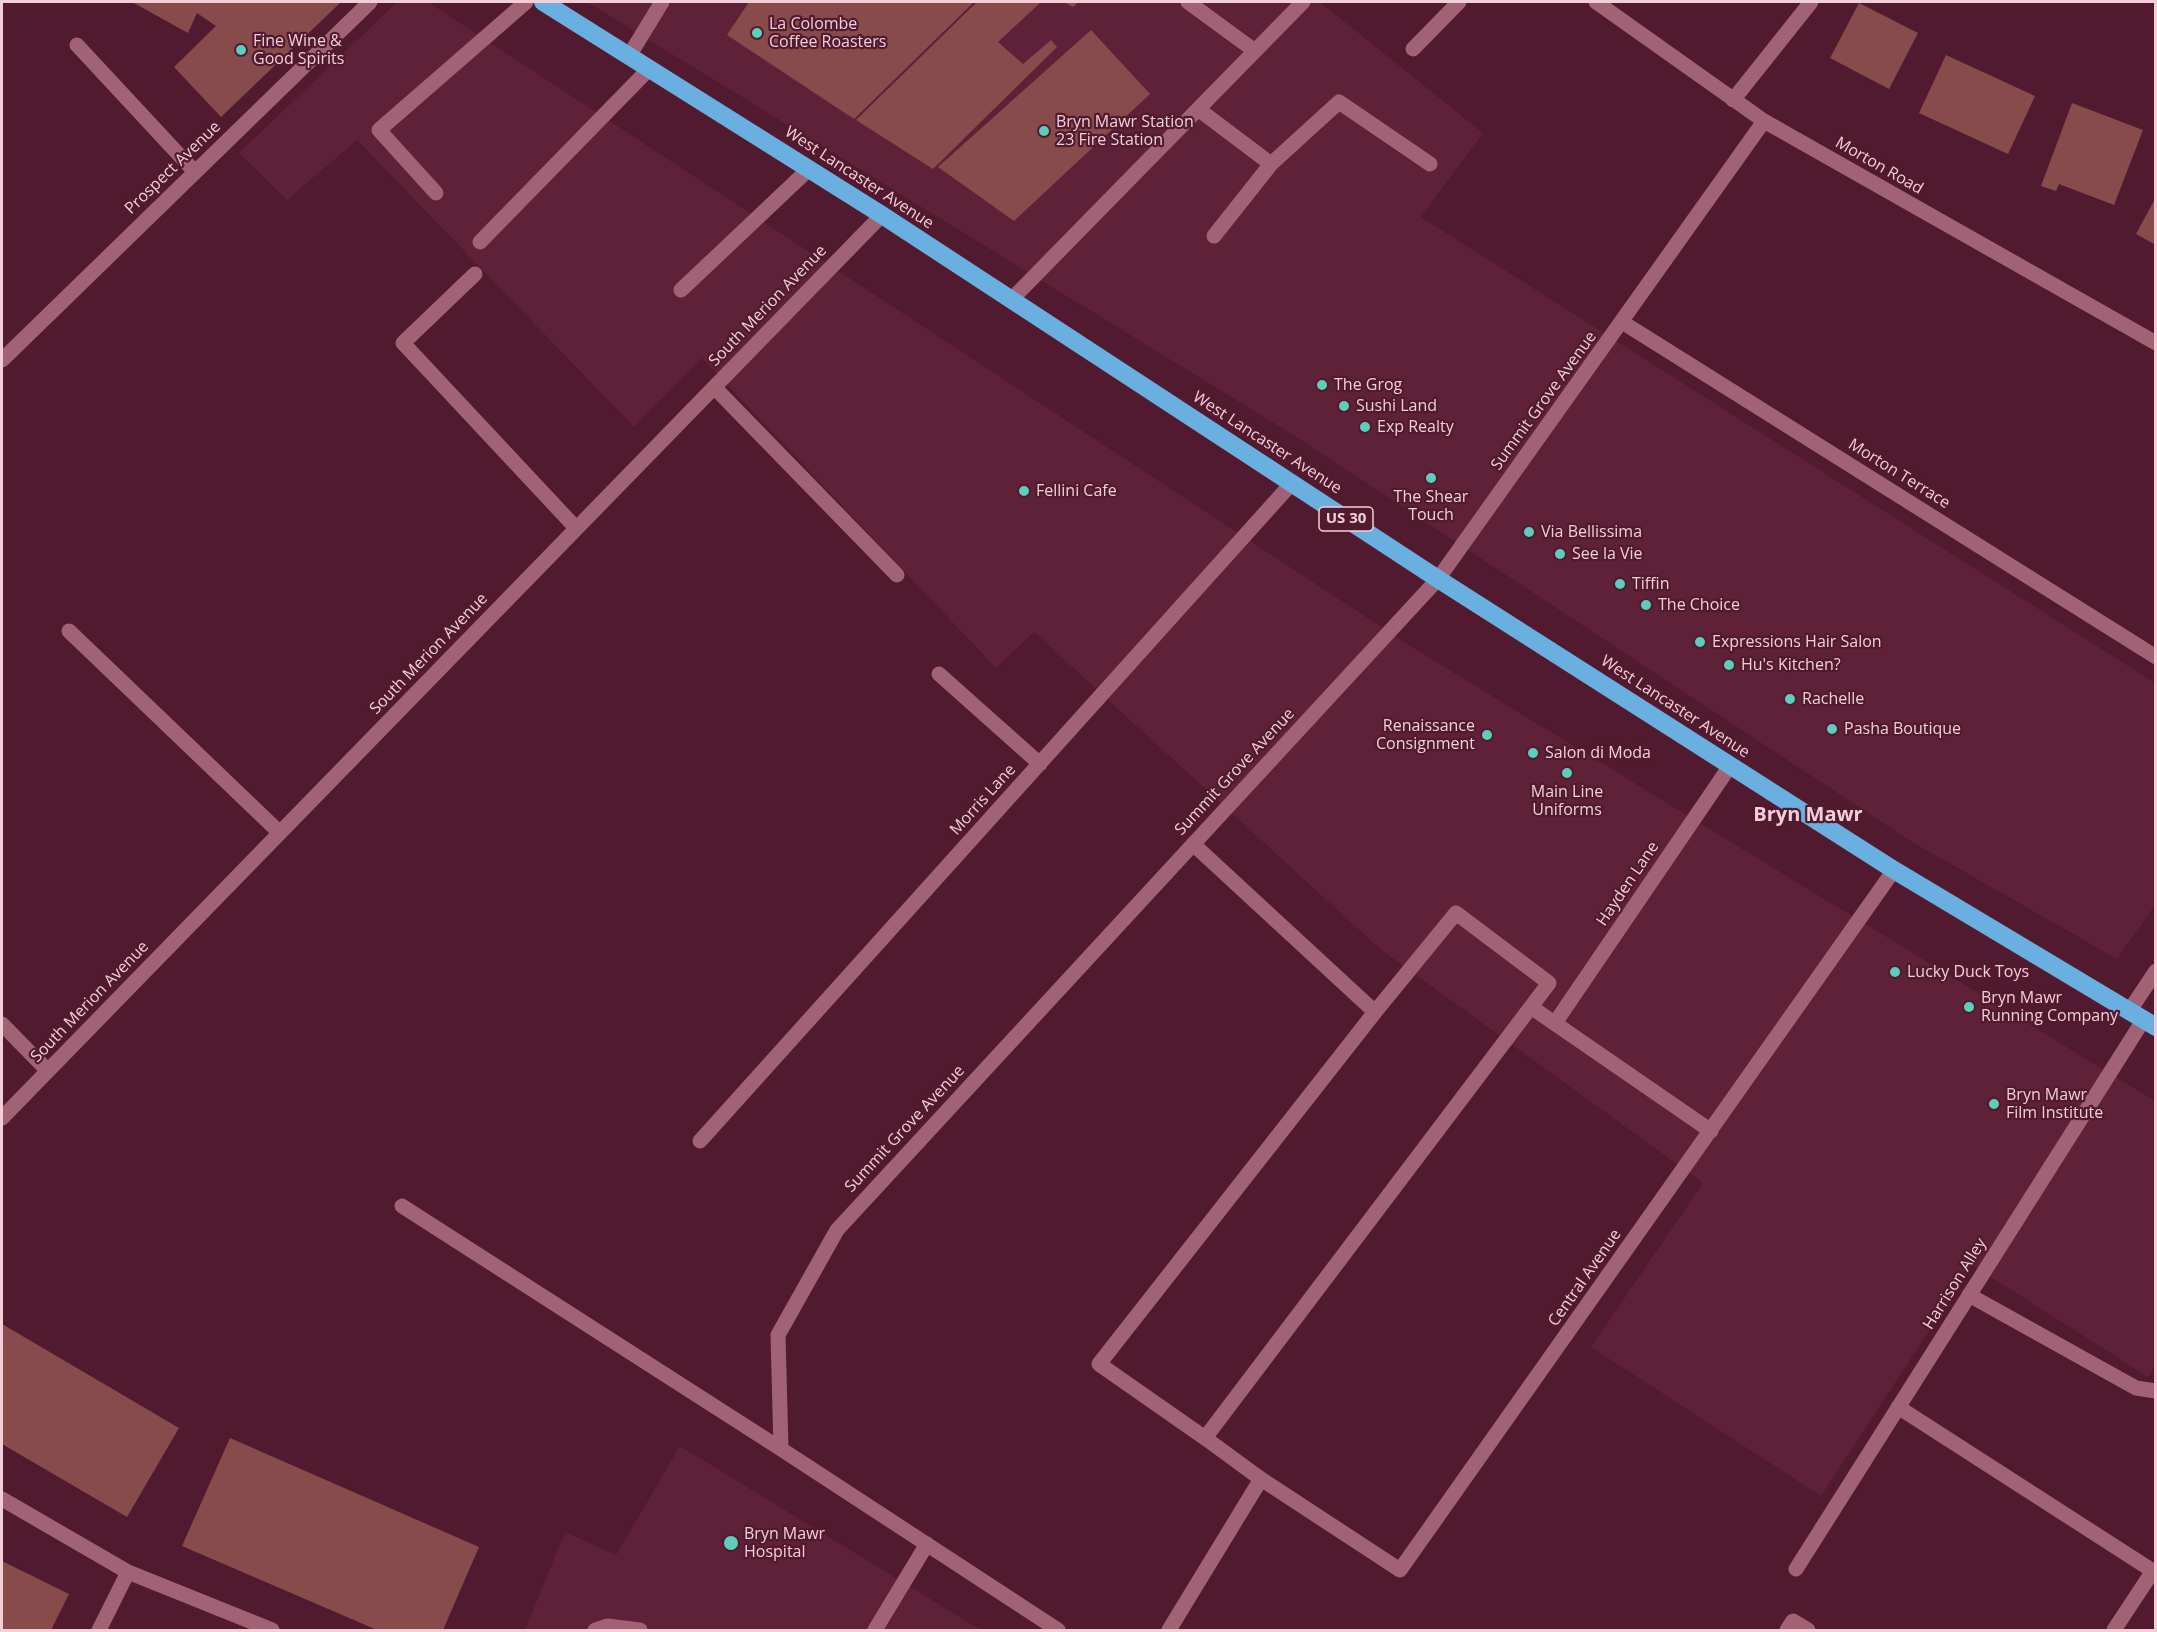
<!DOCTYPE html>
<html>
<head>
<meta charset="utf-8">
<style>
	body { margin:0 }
	#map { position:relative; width:2157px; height:1632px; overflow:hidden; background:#511a2f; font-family:"Open Sans",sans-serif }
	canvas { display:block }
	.frame { position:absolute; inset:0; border:3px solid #f2ced7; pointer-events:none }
</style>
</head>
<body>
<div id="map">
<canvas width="2157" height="1632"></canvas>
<div class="frame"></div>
</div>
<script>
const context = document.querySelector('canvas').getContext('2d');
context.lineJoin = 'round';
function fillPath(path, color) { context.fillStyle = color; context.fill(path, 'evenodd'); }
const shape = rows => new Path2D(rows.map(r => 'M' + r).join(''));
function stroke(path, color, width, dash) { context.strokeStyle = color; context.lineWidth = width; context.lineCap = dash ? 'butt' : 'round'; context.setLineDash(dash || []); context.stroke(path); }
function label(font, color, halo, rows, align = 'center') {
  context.font = font + ' "Open Sans",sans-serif'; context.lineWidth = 4.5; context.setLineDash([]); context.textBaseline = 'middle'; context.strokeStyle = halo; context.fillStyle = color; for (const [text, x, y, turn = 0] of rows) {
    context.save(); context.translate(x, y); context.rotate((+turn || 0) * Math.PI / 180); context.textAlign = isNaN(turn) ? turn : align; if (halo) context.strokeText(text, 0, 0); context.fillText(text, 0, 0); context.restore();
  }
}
fillPath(shape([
	[397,2,428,2,1415,649,2155,1101,2155,1366,2148,1377,1972,1265,1821,1496,1591,1347,1703,1183,1380,949,1034,632,996,668,702,358,634,427,357,140,287,200,239,153],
	[587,2,1320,2,1483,133,1421,217,2155,683,2155,905,2117,959,1909,840,1295,436],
	[680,1446,981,1630,525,1630,565,1532,616,1555]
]), '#5f2137');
fillPath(shape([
	[132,2,341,2,221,117,174,67,216,26,197,13,188,33],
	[749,2,974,2,854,119,727,35],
	[977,2,1041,2,998,42,1023,64,1051,40,1057,47,933,169,856,120],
	[1064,2,1078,2,1073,7],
	[1859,3,1918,33,1889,89,1830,58],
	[1091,30,1150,94,1014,221,938,167],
	[1946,55,2035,96,2008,154,1919,113],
	[2072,103,2143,130,2114,205,2059,184,2056,191,2041,186],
	[2156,197,2156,245,2136,234],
	[2,1324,179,1428,127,1517,2,1444],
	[230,1438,479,1547,443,1630,377,1630,182,1546],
	[2,1561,69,1594,51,1630,2,1630]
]), '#884b4b');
stroke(shape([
	[1188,2,1255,51],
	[1596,2,1764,121,2156,343],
	[77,45,195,172],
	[1413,49,1459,2],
	[629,56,662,2],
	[1733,100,1811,2],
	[1198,109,1271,164,1214,236],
	[1271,164,1339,102,1430,164],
	[436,193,379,130,526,2],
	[480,242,650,68],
	[475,274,403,343,576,528],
	[681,290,809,169],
	[1012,299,1303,2],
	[1622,322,2156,657],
	[2,360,370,2],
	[714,387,897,575],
	[69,631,280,833],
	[939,674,1040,764],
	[1193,844,1375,1012,1456,913,1549,983,1205,1438,1261,1479,1400,1570,1894,870],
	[1531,1007,1711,1131],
	[2130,1010,2156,971],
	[1555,1023,1730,766],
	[2,1024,48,1071],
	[2,1118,882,215],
	[700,1141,1292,483],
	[402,1206,781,1449,1058,1630],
	[1969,1295,2136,1388,2156,1391],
	[1898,1407,2153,1571,2114,1630],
	[1205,1438,1099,1364,1375,1012],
	[781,1449,778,1335,837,1230,1438,579,1764,121],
	[2,1499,128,1572,272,1630],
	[1796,1569,2144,1019],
	[99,1630,128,1572],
	[595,1630,607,1626,640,1630],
	[875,1630,927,1544],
	[1169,1630,1261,1479],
	[1787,1630,1793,1621,1808,1630]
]), '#a16275', 15);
stroke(shape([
	[543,2,882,215,1438,579,1894,870,2156,1027]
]), '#69b0e1', 18);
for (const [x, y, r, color] of [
	[757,33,6,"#5ccebb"],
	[241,50,6,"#5ccebb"],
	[1044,131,6,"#5ccebb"],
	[1322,385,6,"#5ccebb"],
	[1344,406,6,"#5ccebb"],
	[1365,427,6,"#5ccebb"],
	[1431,478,6,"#5ccebb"],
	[1024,491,6,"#5ccebb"],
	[1529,532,6,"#5ccebb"],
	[1560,554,6,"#5ccebb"],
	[1620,584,6,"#5ccebb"],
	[1646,605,6,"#5ccebb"],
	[1700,642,6,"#5ccebb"],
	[1729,665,6,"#5ccebb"],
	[1790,699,6,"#5ccebb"],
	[1832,729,6,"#5ccebb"],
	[1487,735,6,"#5ccebb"],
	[1533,753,6,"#5ccebb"],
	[1567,773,6,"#5ccebb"],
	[1895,972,6,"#5ccebb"],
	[1969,1007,6,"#5ccebb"],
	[1994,1104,6,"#5ccebb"],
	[731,1543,8,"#5ccebb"]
]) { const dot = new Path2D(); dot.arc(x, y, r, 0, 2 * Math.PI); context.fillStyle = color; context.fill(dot); stroke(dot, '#511a2f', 2); }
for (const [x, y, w] of [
	[1346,519,54]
]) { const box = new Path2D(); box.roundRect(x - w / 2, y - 12, w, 24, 4.5); context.fillStyle = '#511a2f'; context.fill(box); stroke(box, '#f2ced7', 1.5); }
label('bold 15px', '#f2ced7', null, [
	["US 30",1346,519]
]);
label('16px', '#f2ced7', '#511a2f', [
	["La Colombe",769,24],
	["Coffee Roasters",769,42],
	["Fine Wine &",253,41],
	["Good Spirits",253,59],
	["Bryn Mawr Station",1056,122],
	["23 Fire Station",1056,140],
	["The Grog",1334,385],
	["Sushi Land",1356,406],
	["Exp Realty",1377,427],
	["Fellini Cafe",1036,491],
	["The Shear",1431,497,"center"],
	["Touch",1431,515,"center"],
	["Via Bellissima",1541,532],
	["See la Vie",1572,554],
	["Tiffin",1632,584],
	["The Choice",1658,605],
	["Expressions Hair Salon",1712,642],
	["Hu's Kitchen?",1741,665],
	["Rachelle",1802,699],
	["Renaissance",1475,726,"right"],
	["Consignment",1475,744,"right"],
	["Pasha Boutique",1844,729],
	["Salon di Moda",1545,753],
	["Main Line",1567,792,"center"],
	["Uniforms",1567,810,"center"],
	["Lucky Duck Toys",1907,972],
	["Bryn Mawr",1981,998],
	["Running Company",1981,1016],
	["Bryn Mawr",2006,1095],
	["Film Institute",2006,1113],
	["Bryn Mawr",744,1534],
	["Hospital",744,1552]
], 'left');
label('16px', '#f2ced7', '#511a2f', [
	["Morton Road",1879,166,30],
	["Prospect Avenue",173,168,-44],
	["West Lancaster Avenue",859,178,33],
	["South Merion Avenue",768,306,-46],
	["Summit Grove Avenue",1544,401,-54],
	["West Lancaster Avenue",1267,443,33],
	["Morton Terrace",1899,474,32],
	["South Merion Avenue",429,654,-46],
	["West Lancaster Avenue",1675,707,33],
	["Summit Grove Avenue",1235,772,-47],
	["Morris Lane",983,800,-48],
	["Hayden Lane",1628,884,-56],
	["South Merion Avenue",90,1002,-46],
	["Summit Grove Avenue",905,1129,-47],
	["Central Avenue",1585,1278,-55],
	["Harrison Alley",1955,1284,-58]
]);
label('bold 20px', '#f2ced7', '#511a2f', [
	["Bryn Mawr",1808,815]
]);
</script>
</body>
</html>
